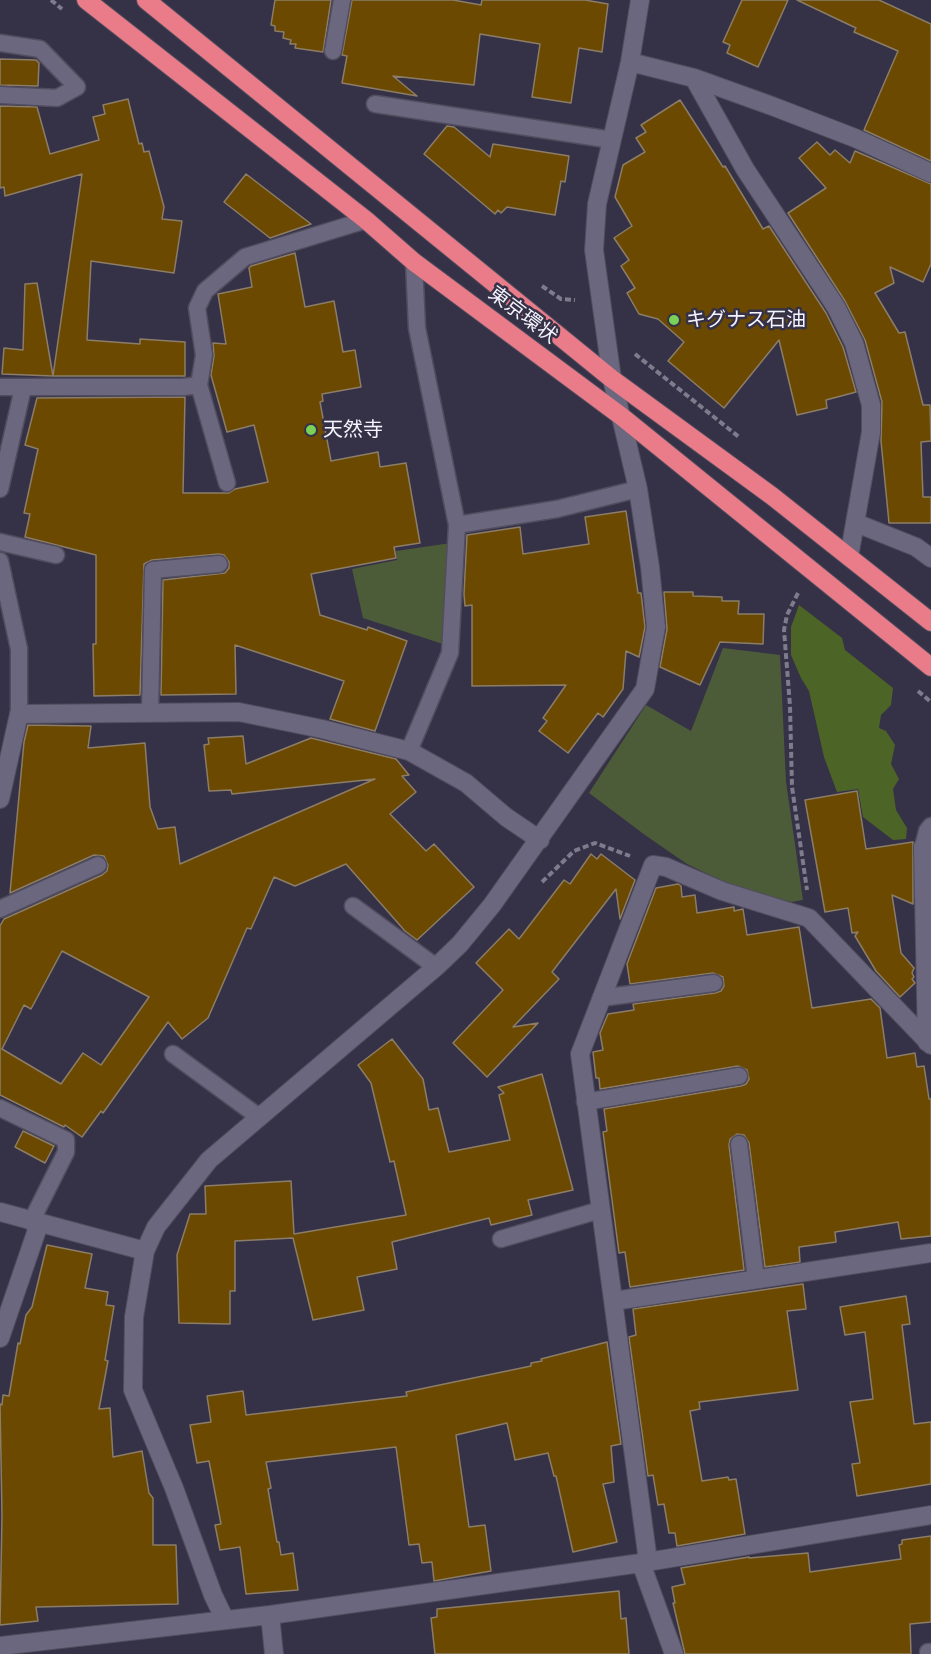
<!DOCTYPE html>
<html>
<head>
<meta charset="utf-8">
<style>
	body { margin:0 }
	canvas { display:block; background:#353146 }
</style>
</head>
<body>
<canvas width="931" height="1654"></canvas>
<script>
const context = document.querySelector('canvas').getContext('2d');
context.lineJoin = 'round';
function fillPath(path, color) { context.fillStyle = color; context.fill(path, 'evenodd'); }
const shape = rows => new Path2D(rows.map(r => 'M' + r).join(''));
function stroke(path, color, width, dash) { context.strokeStyle = color; context.lineWidth = width; context.lineCap = dash ? 'butt' : 'round'; context.setLineDash(dash || []); context.stroke(path); }
function label(font, color, halo, rows, align = 'center') {
  context.font = font + ' "Golos Text","Noto Sans JP",sans-serif'; context.lineWidth = 5; context.setLineDash([]); context.textBaseline = 'middle'; context.strokeStyle = halo; context.fillStyle = color; for (const [text, x, y, turn = 0] of rows) {
    context.save(); context.translate(x, y); context.rotate((+turn || 0) * Math.PI / 180); context.textAlign = isNaN(turn) ? turn : align; if (halo) context.strokeText(text, 0, 0); context.fillText(text, 0, 0); context.restore();
  }
}
fillPath(shape([
	[451,543,443,644,363,618,352,569,397,560,396,551],
	[723,648,780,655,786,782,803,900,791,902,739,889,687,864,645,835,589,793,646,705,691,731]
]), '#4d5c38');
fillPath(shape([
	[799,605,842,638,845,650,893,688,891,705,881,715,879,728,886,731,895,745,891,764,899,779,893,789,896,810,907,828,906,839,893,840,863,817,858,789,837,792,824,757,809,691,801,678,791,655,791,627]
]), '#4d6427');
const building = shape([
	[275,0,331,0,323,52,295,48,296,44,290,44,291,40,283,38,284,32,275,31,275,26,271,25,275,0],
	[352,0,453,0,481,5,482,0,585,0,608,4,602,52,579,48,571,103,532,97,540,44,480,34,474,85,393,76,417,96,342,83,347,56,342,55,352,0],
	[742,0,788,0,758,67,727,53,730,45,723,42,742,0],
	[797,0,879,0,931,24,931,161,864,130,898,51,854,32,856,28,797,0],
	[0,59,36,60,39,63,38,86,0,85,0,59],
	[128,99,139,144,142,143,144,152,149,151,164,207,162,219,182,221,174,273,91,261,87,340,140,344,140,339,185,342,185,376,53,376,82,174,5,196,4,187,0,188,0,106,37,107,50,154,99,140,93,117,105,114,103,105,128,99],
	[680,100,723,167,725,166,763,229,769,226,826,313,843,347,856,392,826,400,827,408,797,415,779,340,724,408,668,361,684,342,658,319,639,314,627,293,635,288,621,266,629,260,614,238,632,226,615,197,623,165,645,152,636,138,646,132,641,125,680,100],
	[447,126,454,127,490,157,493,144,569,156,565,182,561,181,555,215,507,207,501,213,498,210,495,214,424,154,447,126],
	[817,142,830,155,835,150,850,163,855,151,931,184,931,264,923,282,890,267,894,283,875,293,899,333,905,332,923,405,930,405,931,441,921,442,923,497,931,497,931,523,889,523,881,441,882,402,865,340,845,301,788,213,826,188,799,158,817,142],
	[246,174,311,224,270,238,224,202,246,174],
	[295,253,305,307,334,301,343,352,355,350,361,387,322,394,323,401,320,402,331,461,378,452,380,467,406,463,420,543,394,547,396,558,311,574,320,615,367,630,368,627,407,641,375,731,330,719,344,681,235,645,236,694,161,695,163,580,225,573,229,568,229,562,224,555,219,554,152,560,144,564,140,695,94,696,93,644,96,644,96,555,25,537,30,514,24,513,38,449,25,445,37,398,185,397,183,493,229,493,235,489,268,482,254,425,227,432,211,375,214,356,213,343,226,344,218,294,252,287,249,268,251,266,295,253],
	[37,283,53,376,2,374,4,348,23,350,25,284,37,283],
	[626,511,638,593,641,593,645,627,639,657,626,651,623,689,603,717,598,713,568,753,539,731,547,721,543,718,566,685,472,686,472,605,465,606,464,594,467,535,520,527,523,554,589,544,585,517,626,511],
	[664,592,693,592,693,596,722,597,722,601,739,601,738,614,764,614,763,644,720,642,700,685,660,667,667,629,664,592],
	[28,725,91,726,88,748,145,743,150,807,158,829,175,827,180,864,375,779,232,794,231,790,209,791,204,745,209,744,208,738,243,736,246,764,311,738,396,759,409,775,402,776,416,792,390,814,426,851,434,844,474,887,417,940,405,931,346,864,295,886,274,877,251,929,247,928,208,1018,182,1039,168,1022,103,1113,101,1111,82,1137,65,1125,64,1127,0,1095,0,926,4,919,102,875,107,871,108,865,104,856,94,855,10,893,24,742,28,725],
	[62,951,149,997,101,1065,83,1053,61,1084,2,1049,24,1005,31,1009,62,951],
	[857,791,866,849,913,842,913,904,892,895,901,953,914,968,912,973,914,977,912,979,915,983,900,997,876,971,855,936,858,932,852,933,848,908,825,912,805,800,857,791],
	[591,854,597,859,601,854,635,880,620,919,616,889,552,972,559,979,513,1027,538,1023,487,1077,453,1043,503,990,476,963,509,929,519,939,564,880,570,884,591,854],
	[678,884,681,886,682,897,695,895,697,913,734,907,734,911,743,909,747,935,799,927,812,1008,871,999,880,1008,887,1058,915,1053,917,1067,924,1066,929,1099,931,1099,931,1236,901,1239,898,1222,835,1232,836,1242,799,1247,800,1262,765,1267,749,1143,744,1135,737,1134,730,1139,729,1145,744,1270,630,1287,625,1252,619,1253,603,1132,607,1131,604,1109,741,1086,746,1084,749,1079,747,1070,738,1066,600,1089,599,1078,596,1078,593,1052,603,1050,600,1033,608,1014,634,1010,633,1004,715,993,721,991,724,986,723,977,713,973,630,984,627,964,656,888,678,884],
	[392,1039,423,1079,429,1110,438,1108,449,1152,510,1140,499,1095,504,1093,498,1087,542,1074,573,1190,528,1200,532,1215,491,1225,489,1218,392,1242,397,1269,357,1277,364,1310,313,1320,293,1238,235,1241,235,1291,230,1291,230,1324,179,1323,177,1255,190,1214,206,1214,205,1186,291,1181,294,1234,406,1215,394,1161,390,1162,371,1083,358,1065,392,1039],
	[23,1131,54,1146,45,1163,15,1147,23,1131],
	[47,1245,92,1254,85,1288,108,1292,106,1305,114,1306,105,1360,108,1361,99,1409,110,1408,113,1457,142,1451,149,1493,153,1498,153,1545,176,1545,178,1604,36,1607,38,1621,0,1625,2,1516,0,1404,2,1405,3,1395,9,1396,18,1343,20,1344,26,1315,32,1307,47,1245],
	[803,1284,806,1309,787,1311,798,1390,699,1402,700,1409,690,1411,702,1481,728,1477,729,1480,736,1479,745,1534,677,1546,675,1533,669,1533,664,1504,658,1505,653,1475,648,1476,629,1337,636,1335,633,1309,803,1284],
	[906,1296,910,1324,902,1325,914,1424,931,1422,931,1484,857,1496,852,1464,860,1463,850,1402,873,1399,865,1332,845,1335,840,1307,906,1296],
	[607,1342,621,1444,611,1446,614,1482,603,1484,617,1542,573,1552,556,1476,554,1476,548,1453,515,1460,507,1423,456,1435,469,1527,485,1525,491,1571,434,1581,432,1562,422,1563,419,1544,409,1545,396,1447,266,1462,271,1488,268,1489,277,1542,279,1542,281,1555,293,1553,298,1590,246,1594,240,1547,220,1550,215,1525,221,1524,209,1461,197,1463,190,1425,211,1422,207,1396,243,1391,246,1415,407,1396,406,1392,531,1366,531,1363,542,1361,541,1359,607,1342],
	[931,1536,931,1622,910,1624,911,1654,685,1654,673,1603,675,1603,672,1587,685,1584,681,1568,749,1557,749,1558,808,1553,810,1572,901,1559,899,1545,902,1544,902,1540,931,1536],
	[619,1591,621,1619,626,1618,629,1654,435,1654,431,1618,437,1617,437,1609,619,1591]
]);
fillPath(building, '#6c4900');
stroke(building, '#8b7d67', 1.5);
const lane = shape([
	[0,43,40,49,77,87,57,98,0,95],
	[333,51,342,0],
	[375,104,612,140],
	[0,387,183,387,199,385],
	[227,483,199,385,204,355,197,308,205,291,245,257,366,220],
	[0,489,23,388],
	[457,525,557,509,638,489],
	[0,542,56,555],
	[0,561,19,649,19,714],
	[150,713,153,570,219,564],
	[409,751,450,653,457,525,417,328,414,262],
	[931,826,927,831,923,847,931,850],
	[353,906,436,967],
	[0,909,98,865],
	[601,998,714,983],
	[173,1054,259,1117],
	[585,1102,739,1076],
	[0,1108,66,1140,66,1152,31,1222],
	[739,1144,756,1279],
	[501,1239,600,1210],
	[928,1652,931,1652]
]);
const street = shape([
	[630,62,694,78,772,106,855,138,931,173],
	[694,78,745,169,836,307,854,343,871,405,871,432,849,557],
	[856,523,916,547,931,558],
	[0,799,19,714,239,712,322,729,409,751,466,783,506,817,540,840],
	[923,847,927,1042],
	[0,1212,145,1251],
	[614,1301,931,1253],
	[0,1338,39,1224],
	[648,1561,580,1054,653,865,666,867,722,891,809,918,931,1045],
	[225,1620,213,1595,174,1488,133,1390,134,1317,145,1251,156,1227,209,1160,436,967,460,944,492,905,645,689,656,627,650,567,638,489,612,379,594,250,597,204,630,62,640,0]
]);
const secondary = shape([
	[641,1563,674,1654],
	[270,1615,274,1654],
	[0,1646,270,1615,641,1563,931,1515]
]);
const highway = shape([
	[86,0,366,220,414,262,621,416,931,667],
	[146,0,612,379,772,496,931,622]
]);
stroke(lane, '#514d5e', 19);
stroke(street, '#514d5e', 20);
stroke(secondary, '#514d5e', 20);
stroke(highway, '#514d5e', 20);
stroke(shape([
	[51,0,62,9],
	[542,286,561,299,575,300],
	[635,354,739,437],
	[798,593,787,615,784,630,790,706,792,787,807,890],
	[918,691,931,702],
	[542,882,574,851,595,843,630,856]
]), '#7e7b8c', 4, [6, 3]);
stroke(lane, '#6b677e', 16);
stroke(street, '#6b677e', 18);
stroke(secondary, '#6b677e', 18);
stroke(highway, '#ea7c8a', 18);
for (const [x, y, r, color] of [
	[674,320,6,"#79d158"],
	[311,430,6,"#79d158"]
]) { const dot = new Path2D(); dot.arc(x, y, r, 0, 2 * Math.PI); context.fillStyle = color; context.fill(dot); stroke(dot, '#353146', 2); }
label('20px', '#f5f3fe', '#353146', [
	["東京環状",523,315,37]
]);
label('20px', '#f5f3fe', '#353146', [
	["キグナス石油",686,320],
	["天然寺",323,430]
], 'left');
</script>
</body>
</html>
